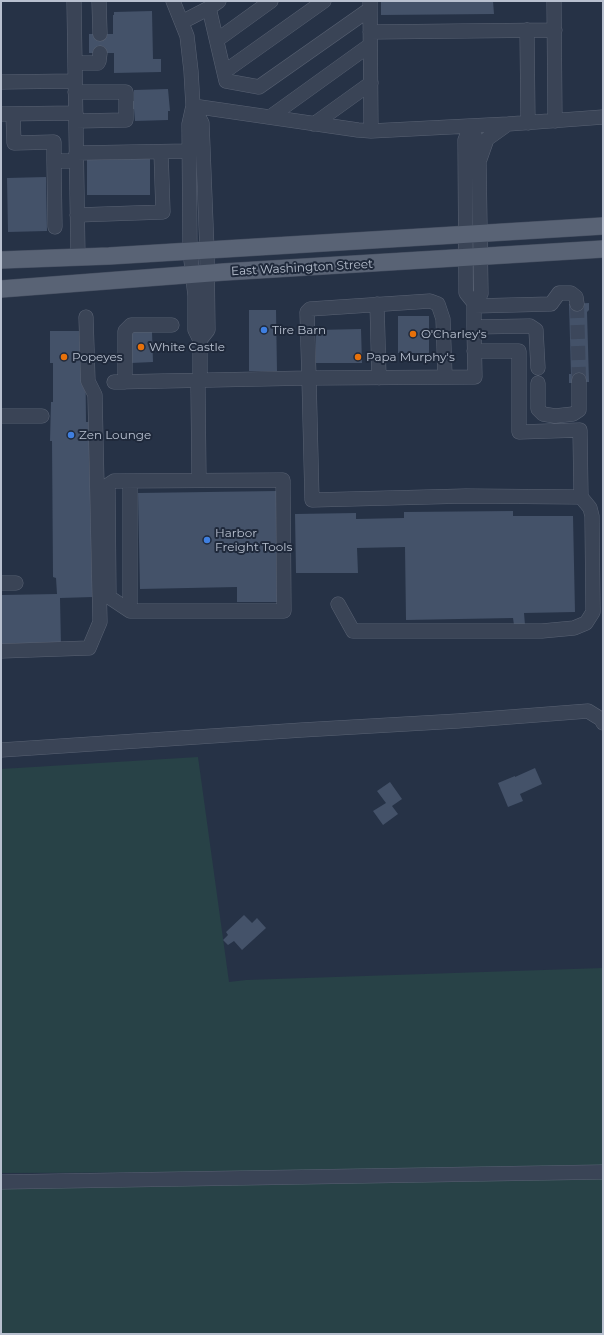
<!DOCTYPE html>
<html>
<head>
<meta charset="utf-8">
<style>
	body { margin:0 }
	#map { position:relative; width:604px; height:1335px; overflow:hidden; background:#263246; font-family:Montserrat,sans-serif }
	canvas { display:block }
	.frame { position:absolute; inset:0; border:2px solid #b8c0cf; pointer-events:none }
</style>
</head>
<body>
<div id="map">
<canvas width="604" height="1335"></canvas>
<div class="frame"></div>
</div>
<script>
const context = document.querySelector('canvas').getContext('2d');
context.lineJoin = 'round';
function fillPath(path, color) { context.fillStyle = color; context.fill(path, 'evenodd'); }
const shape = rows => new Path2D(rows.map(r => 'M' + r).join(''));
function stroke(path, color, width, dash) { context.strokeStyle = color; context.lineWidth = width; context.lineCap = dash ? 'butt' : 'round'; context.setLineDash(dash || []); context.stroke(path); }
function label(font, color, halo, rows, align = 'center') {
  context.font = font + ' Montserrat,sans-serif'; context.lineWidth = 4; context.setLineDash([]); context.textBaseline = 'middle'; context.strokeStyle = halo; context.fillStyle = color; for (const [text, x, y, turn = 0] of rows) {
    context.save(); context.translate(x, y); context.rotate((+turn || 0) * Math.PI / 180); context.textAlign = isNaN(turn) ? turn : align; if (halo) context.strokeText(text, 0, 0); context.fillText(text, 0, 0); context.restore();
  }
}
fillPath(shape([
	[198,757,229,982,246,980,603,968,603,1334,1,1334,1,1181,233,1172,1,1173,1,769]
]), '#284247');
fillPath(shape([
	[381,1,493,1,494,14,381,15],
	[152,11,153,59,161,59,161,72,114,73,114,53,89,53,89,34,113,34,113,15,114,15,114,12],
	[168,89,170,111,168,111,168,120,135,121,134,109,132,109,132,101,134,101,134,90],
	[87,159,150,159,150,195,87,195],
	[46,177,47,231,8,232,7,178],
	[589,303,589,310,587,312,589,382,586,382,586,379,574,380,574,383,569,383,569,374,571,374,569,304],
	[249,310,276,310,277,371,249,371],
	[398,316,429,316,429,353,398,353],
	[361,329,362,363,316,363,316,330],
	[50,331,85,331,86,422,91,422,93,597,60,598,61,646,1,647,1,595,57,594,56,578,53,577,52,441,50,441,51,402,53,402,53,363,50,363],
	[130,332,152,332,153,362,131,363],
	[276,491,277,602,237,602,237,587,140,589,138,493],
	[513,511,513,516,573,516,575,612,524,613,525,625,514,625,513,618,406,620,405,547,357,548,358,573,296,573,295,514,356,513,356,519,404,518,404,512],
	[535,768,542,784,520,794,523,801,508,807,498,783,515,776,515,777],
	[390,782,402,799,392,806,398,814,383,825,373,811,386,803,377,791],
	[244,915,252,923,257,918,266,928,242,950,234,941,228,945,223,940,228,935,226,932]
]), '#445269');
stroke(shape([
	[577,304,579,380]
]), '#3c475b', 14, [14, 7]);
const minor = shape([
	[74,1,78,257],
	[99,1,100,34],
	[173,1,187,36,191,71,193,106,189,124,190,251,195,296,195,330,200,340,200,380,198,387,199,480],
	[219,1,209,8,226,81,259,87,370,9],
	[370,1,371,131],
	[554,1,555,121],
	[182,22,209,8],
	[527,30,528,123],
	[370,32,555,30],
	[217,40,271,1],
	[75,63,98,63,99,61,100,53],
	[224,72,324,1],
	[1,82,75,81],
	[75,92,126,92,126,120,76,121],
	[193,106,358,130,371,131,508,124,603,117],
	[193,106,202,123,207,250,208,330,200,340],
	[1,114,76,113],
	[13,114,14,143,54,142,54,161,76,161],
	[270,117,370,45],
	[314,124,371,83],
	[471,126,465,140,466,293,474,303,474,327,475,377,309,378,312,500,466,496,581,497,580,430,519,432,519,351,474,351],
	[471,126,476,139,477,152,479,160,481,294,474,303],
	[76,153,189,151],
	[480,159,487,139,508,124],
	[54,161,55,227],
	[77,215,163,212,161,152],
	[377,304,379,378],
	[474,306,551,304,559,293,571,293,576,297,577,304],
	[474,327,530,326,536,330,538,368],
	[114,382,309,378,307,312,310,309,430,301,438,304,443,319,445,376],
	[125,382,125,331,131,325,172,325],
	[538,383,538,409,543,414,555,416,573,414,579,410,579,380],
	[1,416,42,416],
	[130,481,130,611,109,597,108,485,114,481,283,480,284,611,130,611],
	[1,583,16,583],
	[338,604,353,631,542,631,574,628,586,623,593,612,592,516,590,508,581,497],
	[1,651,89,648,100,622,95,395,88,381,86,317],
	[1,750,302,730,458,721,588,711,601,719,603,723],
	[1,1182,603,1172]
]);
const major = shape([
	[1,260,109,256,603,226],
	[1,289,224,272,603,249]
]);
stroke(minor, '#596273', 15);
stroke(major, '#444d5f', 18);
stroke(minor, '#3a4456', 14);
stroke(major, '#596375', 17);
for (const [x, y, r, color] of [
	[264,330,4,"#3f7fe0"],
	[413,334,4,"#e8710a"],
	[141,347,4,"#e8710a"],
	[64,357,4,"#e8710a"],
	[358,357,4,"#e8710a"],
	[71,435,4,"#3f7fe0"],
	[207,540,4,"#3f7fe0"]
]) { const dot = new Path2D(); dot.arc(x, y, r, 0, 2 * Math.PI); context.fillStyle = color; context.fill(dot); stroke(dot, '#1f293b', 1.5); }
label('12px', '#b8c0cf', '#1f293b', [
	["East Washington Street",302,268,-3]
]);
label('12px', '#b8c0cf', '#1f293b', [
	["Tire Barn",272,330],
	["O'Charley's",421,334],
	["White Castle",149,347],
	["Popeyes",72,357],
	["Papa Murphy's",366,357],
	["Zen Lounge",79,435],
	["Harbor",215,533],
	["Freight Tools",215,547]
], 'left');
</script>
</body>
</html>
